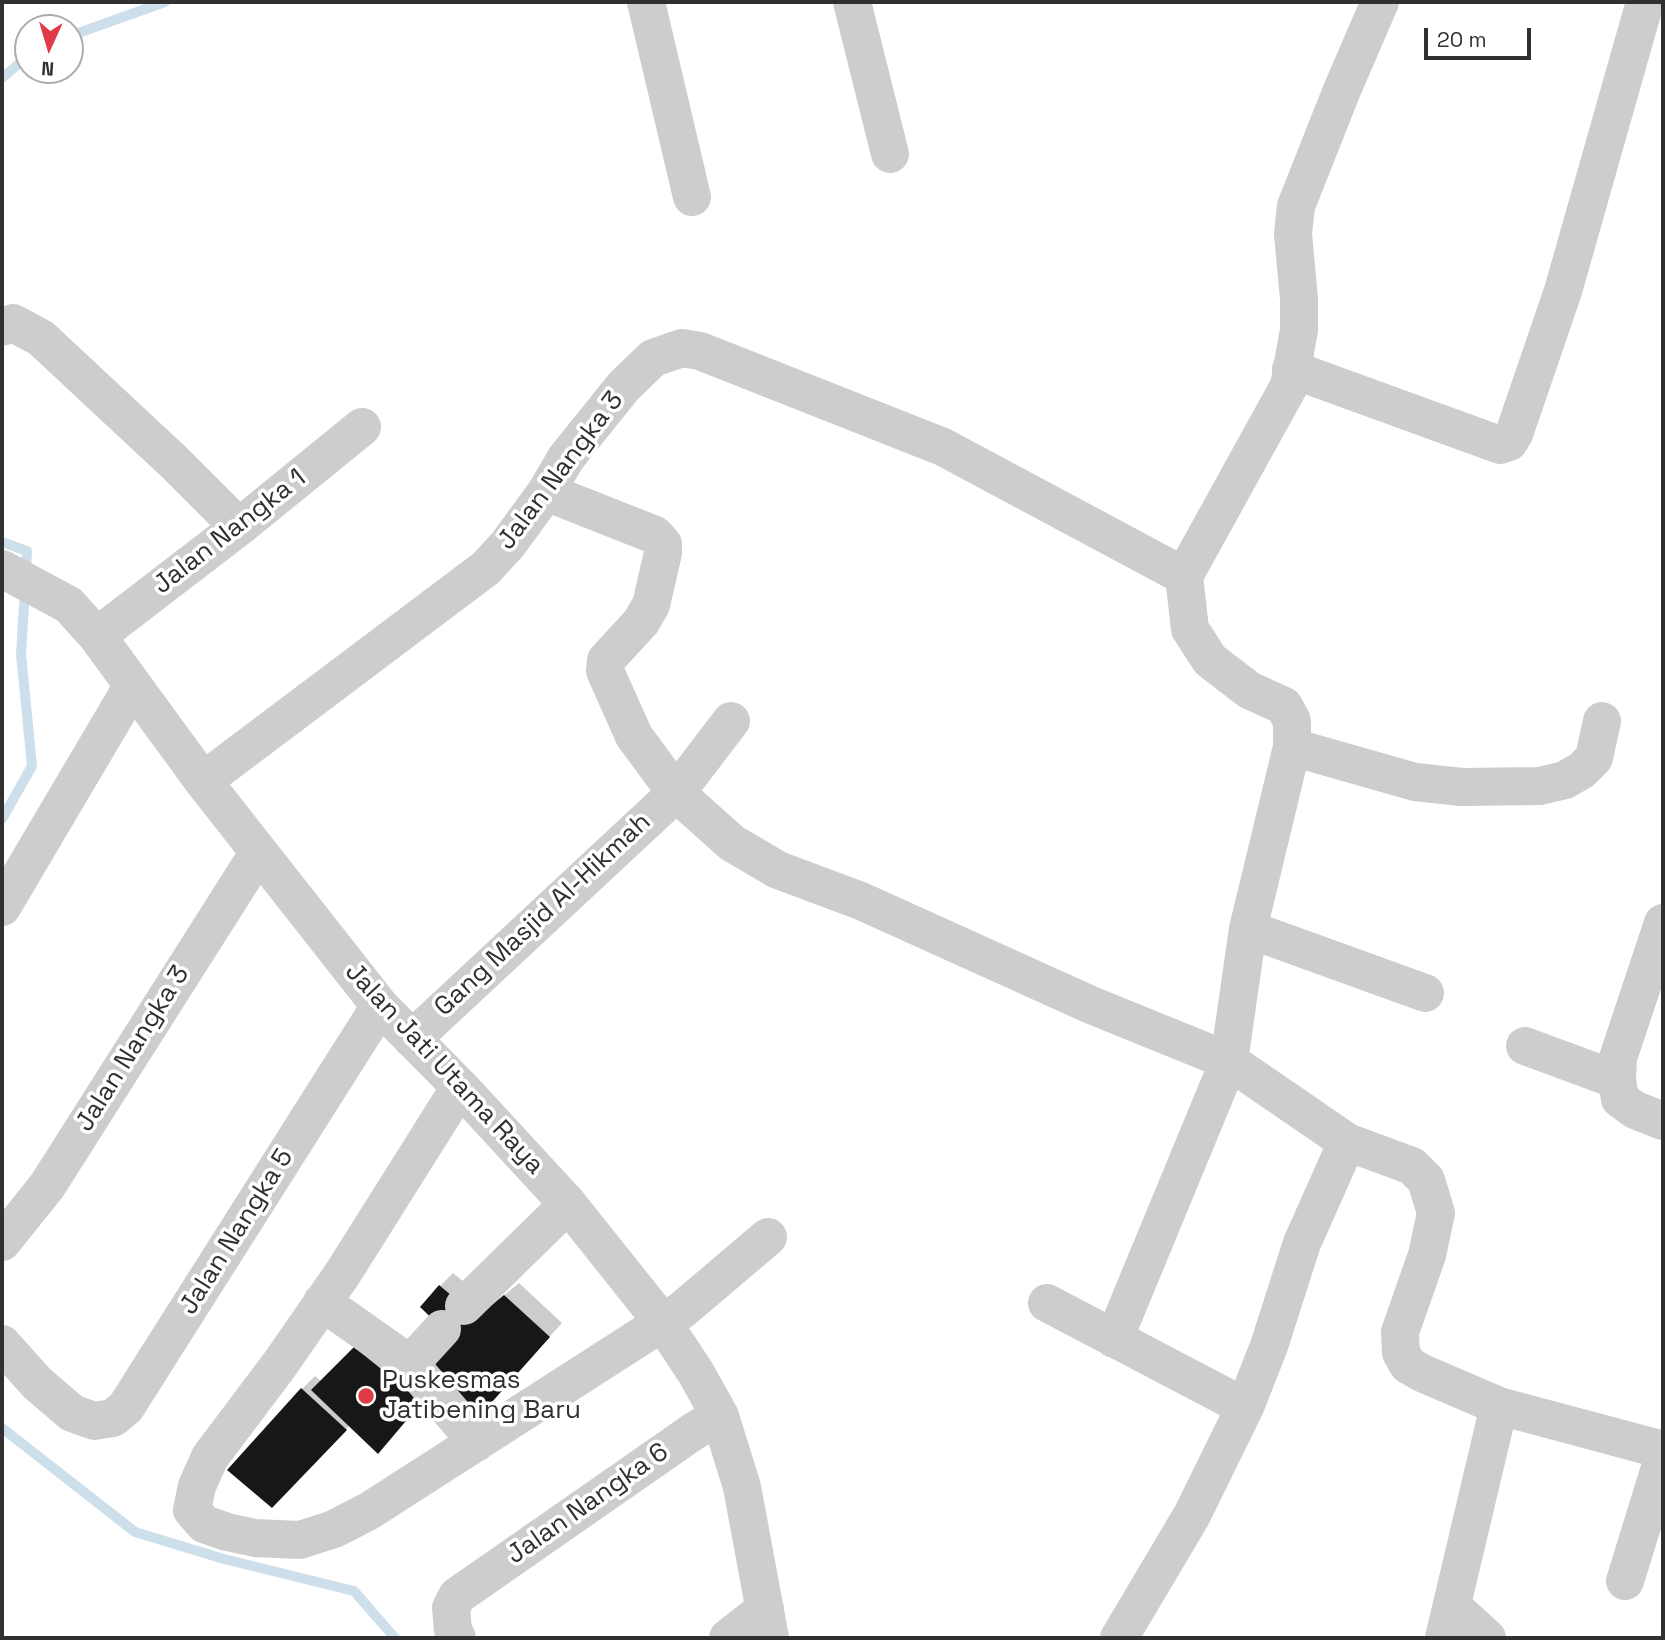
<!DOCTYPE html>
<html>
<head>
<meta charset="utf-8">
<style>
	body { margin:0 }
	#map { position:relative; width:1665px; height:1640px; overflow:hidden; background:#fff; font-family:"Space Grotesk",sans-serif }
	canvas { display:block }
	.frame { position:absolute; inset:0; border:4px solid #303030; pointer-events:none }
	.north { position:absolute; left:14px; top:14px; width:70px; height:70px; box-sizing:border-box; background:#fff; border:2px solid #acacac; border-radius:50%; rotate:184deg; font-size:19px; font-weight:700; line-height:28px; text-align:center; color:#303030 }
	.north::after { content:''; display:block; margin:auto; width:24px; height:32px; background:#df3a46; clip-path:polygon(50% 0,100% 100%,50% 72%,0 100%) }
	.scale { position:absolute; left:1424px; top:28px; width:107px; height:32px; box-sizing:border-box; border:4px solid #303030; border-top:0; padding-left:9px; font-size:21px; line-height:24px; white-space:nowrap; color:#303030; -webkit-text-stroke:5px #fff; paint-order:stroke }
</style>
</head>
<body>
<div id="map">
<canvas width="1665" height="1640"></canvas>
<div class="frame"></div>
<div class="north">N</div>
<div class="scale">20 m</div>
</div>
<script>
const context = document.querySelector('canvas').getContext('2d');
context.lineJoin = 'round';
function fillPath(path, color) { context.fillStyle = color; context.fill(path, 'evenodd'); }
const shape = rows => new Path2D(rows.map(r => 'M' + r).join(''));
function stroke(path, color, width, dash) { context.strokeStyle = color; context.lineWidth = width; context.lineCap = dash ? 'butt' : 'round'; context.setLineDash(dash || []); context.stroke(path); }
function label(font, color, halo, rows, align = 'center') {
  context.font = font + ' "Space Grotesk",sans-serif'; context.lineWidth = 7; context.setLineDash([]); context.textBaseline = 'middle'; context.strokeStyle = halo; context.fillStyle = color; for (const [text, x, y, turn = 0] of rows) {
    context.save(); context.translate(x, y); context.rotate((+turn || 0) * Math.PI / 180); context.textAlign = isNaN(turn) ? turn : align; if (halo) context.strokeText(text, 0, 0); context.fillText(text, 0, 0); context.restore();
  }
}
fillPath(shape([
	[453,1273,492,1305,519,1283,562,1323,488,1405,435,1386,378,1452,350,1425,272,1505,302,1389,315,1376,322,1382,368,1335,422,1379,440,1286]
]), '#0003');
stroke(shape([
	[70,36,165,2],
	[2,78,28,56],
	[2,542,27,551,26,573],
	[2,819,32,766,21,654,25,590],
	[2,1428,135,1532,224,1559,354,1591,395,1638]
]), '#ccdfeb', 10);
fillPath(shape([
	[439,1285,477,1317,504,1295,550,1337,475,1421,421,1377,449,1335,420,1307],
	[354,1347,422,1402,378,1454,311,1390],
	[301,1388,347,1430,272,1508,227,1470]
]), '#171717');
stroke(shape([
	[646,2,692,197],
	[852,2,890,154],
	[2,327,13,323,41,338,175,463,239,527],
	[1291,369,1500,445,1509,442,1514,434,1563,291,1645,2],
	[546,492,655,535,663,544,663,553,651,605,641,622,606,660,605,671,634,736,676,793,732,843,778,870,861,901,1091,1005,1229,1061,1347,1142,1412,1166,1426,1180,1436,1213,1427,1255,1400,1332,1401,1353,1408,1365,1422,1373,1499,1406,1663,1450],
	[2,569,69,605,77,614,97,636,203,781,380,1006,460,1087,568,1204,663,1323,696,1373,720,1416,742,1487,770,1638],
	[97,636,239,527,362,427],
	[1292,747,1415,782,1462,787,1540,786,1565,780,1582,770,1594,758,1602,721],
	[203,781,486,568,508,544,546,492,566,458,624,386,653,358,682,348,700,351,943,447,1184,576],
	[2,907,132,687],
	[1663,923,1618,1058,1617,1080,1620,1099,1635,1110,1663,1121],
	[1248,929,1425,993],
	[412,1039,676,793,731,721],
	[1525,1046,1617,1080],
	[460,1087,343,1273,280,1364,210,1457,197,1486,192,1510,204,1524,227,1532,255,1538,300,1540,334,1529,369,1511,682,1310,768,1237],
	[2,1242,47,1186,259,852],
	[322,1302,410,1364],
	[1047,1303,1245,1407],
	[464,1306,568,1204],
	[442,1329,410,1364,477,1442],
	[1114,1339,1229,1061,1248,929,1292,747,1292,721,1284,706,1249,690,1210,660,1190,629,1184,576,1289,386,1299,330,1299,299,1293,234,1296,206,1342,90,1380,2],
	[2,1344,37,1383,72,1413,94,1421,113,1418,126,1407,380,1006],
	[1625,1581,1663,1458],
	[1452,1606,1487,1638],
	[457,1638,453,1630,451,1608,457,1596,694,1431,720,1416],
	[728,1638,765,1609],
	[1119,1638,1192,1515,1245,1407,1269,1346,1302,1243,1347,1142],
	[1444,1638,1499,1406]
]), '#cdcdcd', 38);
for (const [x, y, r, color] of [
	[366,1396,9,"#df3a46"]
]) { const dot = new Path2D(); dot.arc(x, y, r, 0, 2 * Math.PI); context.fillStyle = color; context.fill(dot); stroke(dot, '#fff', 2.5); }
label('26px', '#303030', '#fff', [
	["Jalan Nangka 3",561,471,-53],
	["Jalan Nangka 1",230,532,-38],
	["Gang Masjid Al-Hikmah",543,915,-43],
	["Jalan Nangka 3",133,1049,-58],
	["Jalan Jati Utama Raya",444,1069,47],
	["Jalan Nangka 5",237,1232,-58],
	["Jalan Nangka 6",588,1504,-35]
]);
label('26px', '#303030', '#fff', [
	["Puskesmas",382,1381],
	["Jatibening Baru",382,1411]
], 'left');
</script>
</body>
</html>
